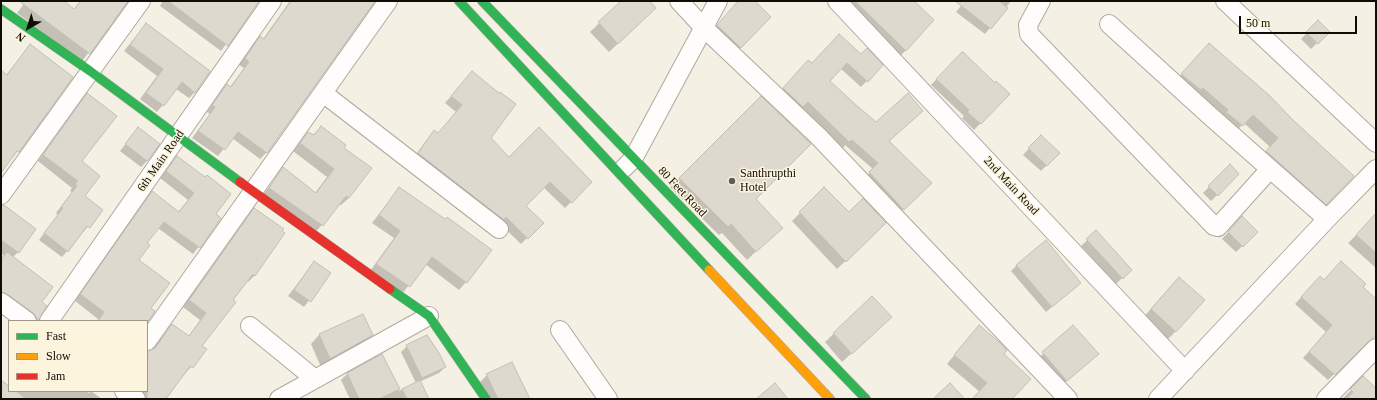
<!DOCTYPE html>
<html>
<head>
<meta charset="utf-8">
<style>
	body { margin:0 }
	#map { position:relative; width:1377px; height:400px; overflow:hidden; background:#f5f0e4; font-family:"Times New Roman",serif }
	canvas { display:block }
	.frame { position:absolute; inset:0; border:2px solid #0f0d06; pointer-events:none }
	.legend { position:absolute; left:8px; top:320px; width:140px; height:72px; box-sizing:border-box; background:#fcf4dd; border:1px solid #9d9887; margin:0; padding:5px 7px; list-style:none; font-size:12px; color:#0f0d06 }
	.legend li { display:flex; align-items:center; gap:8px; height:20px }
	.legend b { width:20px; border:1px solid #9d9887 }
	.north { position:absolute; left:8px; top:8px; width:40px; height:40px; -webkit-text-stroke:3px #fcf4dd; paint-order:stroke; rotate:219deg; font-size:11px; font-weight:700; line-height:16px; text-align:center; color:#0f0d06 }
	.north::after { content:''; display:block; margin:auto; width:14px; height:18px; background:#0f0d06; clip-path:polygon(50% 0,100% 100%,50% 72%,0 100%) }
	.scale { position:absolute; left:1239px; top:16px; width:118px; height:18px; box-sizing:border-box; border:2px solid #0f0d06; border-top:0; padding-left:5px; font-size:12px; line-height:14px; white-space:nowrap; color:#0f0d06; -webkit-text-stroke:3px #fcf4dd; paint-order:stroke }
</style>
</head>
<body>
<div id="map">
<canvas width="1377" height="400"></canvas>
<div class="frame"></div>
<ul class="legend">
<li><b style="height:5px;background:#30b455"></b>Fast</li>
<li><b style="height:5px;background:#ff9f0a"></b>Slow</li>
<li><b style="height:5px;background:#e5322d"></b>Jam</li>
</ul>
<div class="north">N</div>
<div class="scale">50 m</div>
</div>
<script>
const context = document.querySelector('canvas').getContext('2d');
context.lineJoin = 'round';
function fillPath(path, color) { context.fillStyle = color; context.fill(path, 'evenodd'); }
const shape = rows => new Path2D(rows.map(r => 'M' + r).join(''));
function stroke(path, color, width, dash) { context.strokeStyle = color; context.lineWidth = width; context.lineCap = dash ? 'butt' : 'round'; context.setLineDash(dash || []); context.stroke(path); }
function label(font, color, halo, rows, align = 'center') {
  context.font = font + ' "Times New Roman",serif'; context.lineWidth = 3; context.setLineDash([]); context.textBaseline = 'middle'; context.strokeStyle = halo; context.fillStyle = color; for (const [text, x, y, turn = 0] of rows) {
    context.save(); context.translate(x, y); context.rotate((+turn || 0) * Math.PI / 180); context.textAlign = isNaN(turn) ? turn : align; if (halo) context.strokeText(text, 0, 0); context.fillText(text, 0, 0); context.restore();
  }
}
fillPath(shape([
	[26,1,62,1,73,10,80,1,129,1,82,61,17,13],
	[163,1,258,1,221,51,160,6],
	[290,1,374,1,266,153,260,159,232,138,218,156,192,138,210,114,207,112,221,91,227,85,230,87,244,68,239,65,254,44,260,37,263,39],
	[622,1,649,1,646,17,609,52,590,32],
	[740,1,753,1,770,17,732,56,709,34],
	[844,1,912,1,906,50,899,57],
	[965,1,1011,1,985,34,956,12],
	[1318,22,1328,32,1311,49,1301,39],
	[146,24,195,92,189,98,176,89,157,112,140,99,157,76,124,51],
	[1209,44,1352,176,1317,212,1258,160,1270,147,1244,123,1233,134,1174,83],
	[30,46,18,151,1,171,1,71,6,75],
	[961,54,1008,94,974,130,962,118,964,116,931,85],
	[861,55,882,65,861,87,840,68,829,81,876,123,916,117,888,142,931,183,897,215,864,179,873,169,845,145,843,148,801,107,796,112,778,95,803,67],
	[472,72,490,139,509,159,591,182,565,208,543,187,525,206,542,223,521,244,499,223,412,160,428,138,434,131,438,134,456,112,445,103],
	[87,95,80,162,84,196,102,210,62,257,39,240,58,215,56,213,72,192,70,191,72,188,38,161],
	[761,98,755,199,772,236,747,260,722,233,719,235,670,187],
	[321,127,343,148,349,198,341,205,339,204,315,233,262,196,283,169,315,193,327,177,293,151,308,133,312,136],
	[138,128,147,161,141,167,120,151],
	[1041,136,1059,153,1041,171,1023,155],
	[177,157,215,214,220,218,193,254,158,228,146,243,137,260,150,308,154,311,147,321,97,321,98,319,75,301,146,199,152,193,178,212,188,200,160,178],
	[1230,166,1238,174,1211,201,1203,193],
	[399,188,466,282,459,290,425,264,402,294,370,271,394,238,372,223],
	[824,189,849,213,885,223,837,269,792,221],
	[1,206,18,252,12,258,41,302,38,321,29,321,1,299,1,259,4,256,1,253],
	[30,309,38,318,36,320],
	[254,209,255,275,248,282,247,281,232,300,201,346,205,350,164,399,137,399,127,391,147,391,147,352,150,352,172,325,188,337,200,320,183,307,248,216],
	[1376,216,1376,268,1348,243],
	[1236,224,1257,232,1236,252,1222,239],
	[1096,232,1131,269,1116,284,1081,246],
	[314,262,330,273,304,307,288,296],
	[1017,265,1074,289,1046,312,1011,271],
	[1324,281,1362,287,1376,300,1376,333,1328,380,1303,358,1326,332,1295,304,1314,283],
	[1170,287,1176,331,1167,340,1142,319],
	[872,297,882,326,842,362,825,342],
	[362,315,372,335,363,344,321,367,311,344,319,335],
	[1073,327,1088,362,1058,389,1034,362],
	[971,335,1002,354,1011,399,973,399,980,392,947,364],
	[407,346,445,367,439,373,419,382,428,399,350,399,341,380,347,374,382,355,399,391,416,383,401,352],
	[487,375,529,399,487,399,478,384],
	[1,381,9,387,9,391,86,391,89,393,91,391,102,399,1,399],
	[1356,385,1376,389,1376,399,1345,399,1343,398]
]), '#0003');
const building = shape([
	[19,1,64,1,74,9,81,1,128,1,90,54,19,1],
	[168,1,259,1,228,46,168,1],
	[291,1,375,1,267,153,238,132,225,150,198,131,215,107,212,105,227,84,231,87,249,62,245,58,260,36,264,39,291,1],
	[621,1,650,1,656,8,618,44,598,22,621,1],
	[738,1,755,1,771,17,741,48,717,25,738,1],
	[855,1,914,1,934,20,906,51,855,1],
	[955,1,999,1,1008,8,991,29,955,1],
	[1318,20,1330,32,1318,44,1306,32,1318,20],
	[146,23,210,71,195,93,182,82,164,106,146,93,163,69,130,45,146,23],
	[839,34,861,54,867,48,883,65,868,82,847,63,830,81,855,104,876,122,908,93,923,111,889,141,932,183,904,210,869,172,878,163,852,140,849,142,808,102,803,107,783,88,808,60,812,63,839,34],
	[1209,43,1269,95,1292,119,1354,176,1326,205,1266,151,1278,138,1253,115,1243,126,1226,112,1228,110,1203,88,1201,90,1181,74,1209,43],
	[30,44,73,77,19,152,17,151,1,173,1,70,7,75,30,44],
	[963,52,995,83,996,81,1010,94,981,124,967,112,969,110,936,79,961,53,963,52],
	[472,71,499,93,500,92,516,104,491,138,509,157,539,127,592,182,572,203,550,182,526,206,544,223,528,239,506,217,504,220,418,153,434,130,438,133,462,105,451,96,472,71],
	[87,93,117,116,82,161,100,176,85,196,103,210,90,228,87,226,68,252,44,233,63,208,61,207,77,186,75,184,78,181,43,155,87,93],
	[761,96,811,144,756,199,783,228,756,252,731,224,728,227,679,178,761,96],
	[321,126,346,145,344,148,372,168,349,198,346,196,323,226,269,188,283,167,316,193,334,169,300,143,308,132,314,135,321,126],
	[138,127,160,144,147,161,125,144,138,127],
	[1041,135,1060,153,1047,166,1028,148,1041,135],
	[177,156,205,177,207,175,231,194,216,214,221,218,200,248,164,222,147,243,150,245,139,260,170,283,151,308,155,311,148,321,98,321,104,312,80,294,152,191,179,212,194,193,166,171,177,156],
	[1230,164,1239,174,1218,196,1208,186,1230,164],
	[399,187,445,219,447,217,492,250,467,283,432,257,410,287,376,264,400,231,379,215,399,187],
	[824,187,849,212,863,198,886,223,846,262,799,212,824,187],
	[1,205,4,205,36,229,19,253,1,240,1,205],
	[254,208,284,229,282,231,285,233,255,276,253,274,233,300,236,302,202,346,207,349,193,368,190,366,166,399,147,399,147,353,156,347,172,324,189,336,206,313,189,300,254,208],
	[1376,213,1376,253,1356,235,1376,213],
	[1242,216,1258,232,1243,247,1228,232,1242,216],
	[1096,230,1132,270,1123,279,1086,239,1096,230],
	[1046,240,1081,283,1052,307,1016,265,1046,240],
	[7,252,53,287,42,302,47,306,39,321,33,313,7,294,1,292,1,260,7,252],
	[314,261,331,273,311,302,294,290,314,261],
	[1341,261,1366,284,1363,287,1376,299,1376,335,1335,375,1309,352,1332,325,1301,297,1320,276,1324,280,1341,261],
	[1179,277,1205,300,1176,332,1151,309,1179,277],
	[872,296,892,317,852,354,833,333,872,296],
	[363,314,373,335,330,359,319,334,363,314],
	[979,325,999,342,1007,350,1004,354,1031,379,1012,399,972,399,987,383,954,355,979,325],
	[1073,325,1099,354,1067,381,1042,352,1073,325],
	[427,335,439,353,446,367,422,378,406,345,427,335],
	[382,354,400,389,379,399,359,399,347,373,382,354],
	[512,362,530,399,498,399,486,374,512,362],
	[1363,376,1376,388,1376,399,1347,399,1353,392,1350,389,1363,376],
	[1,380,9,386,9,391,16,391,26,399,1,399,1,380],
	[420,380,429,399,407,399,402,389,420,380],
	[775,383,788,399,756,399,775,383],
	[950,383,965,399,933,399,950,383]
]);
fillPath(building, '#ddd9cf');
stroke(building, '#c3bfb5', 1);
const street = shape([
	[679,1,703,27,818,136,1068,399],
	[837,1,1185,371],
	[1041,1,1028,25,1029,34,1214,226,1218,227,1270,169],
	[1225,1,1376,143],
	[1109,24,1209,115,1327,219],
	[323,93,499,229],
	[624,168,633,159,718,1],
	[1,195,141,1],
	[1,302,27,321],
	[49,321,272,1],
	[250,326,315,379],
	[560,330,608,399],
	[147,341,388,1],
	[124,391,136,399],
	[279,399,429,316],
	[1158,399,1327,219,1376,169],
	[1326,399,1376,348]
]);
const fast = shape([
	[459,1,709,270],
	[482,1,866,399],
	[1,9,90,71,240,182],
	[390,289,429,316,486,399]
]);
const slow = shape([
	[709,270,830,399]
]);
const jam = shape([
	[240,182,390,289]
]);
stroke(street, '#ada9a0', 20);
stroke(fast, '#ada9a0', 10);
stroke(slow, '#ada9a0', 10);
stroke(jam, '#ada9a0', 10);
stroke(street, '#fefdfb', 18);
stroke(fast, '#30b455', 9);
stroke(slow, '#ff9f0a', 9);
stroke(jam, '#e5322d', 9);
for (const [x, y, r, color] of [
	[732,181,4,"#605c54"]
]) { const dot = new Path2D(); dot.arc(x, y, r, 0, 2 * Math.PI); context.fillStyle = color; context.fill(dot); stroke(dot, '#fcf4dd', 1.5); }
label('12px', '#0f0d06', '#fcf4dd', [
	["6th Main Road",161,161,-55],
	["2nd Main Road",1011,186,47],
	["80 Feet Road",682,192,46]
]);
label('12px', '#0f0d06', '#fcf4dd', [
	["Santhrupthi",740,174],
	["Hotel",740,188]
], 'left');
</script>
</body>
</html>
